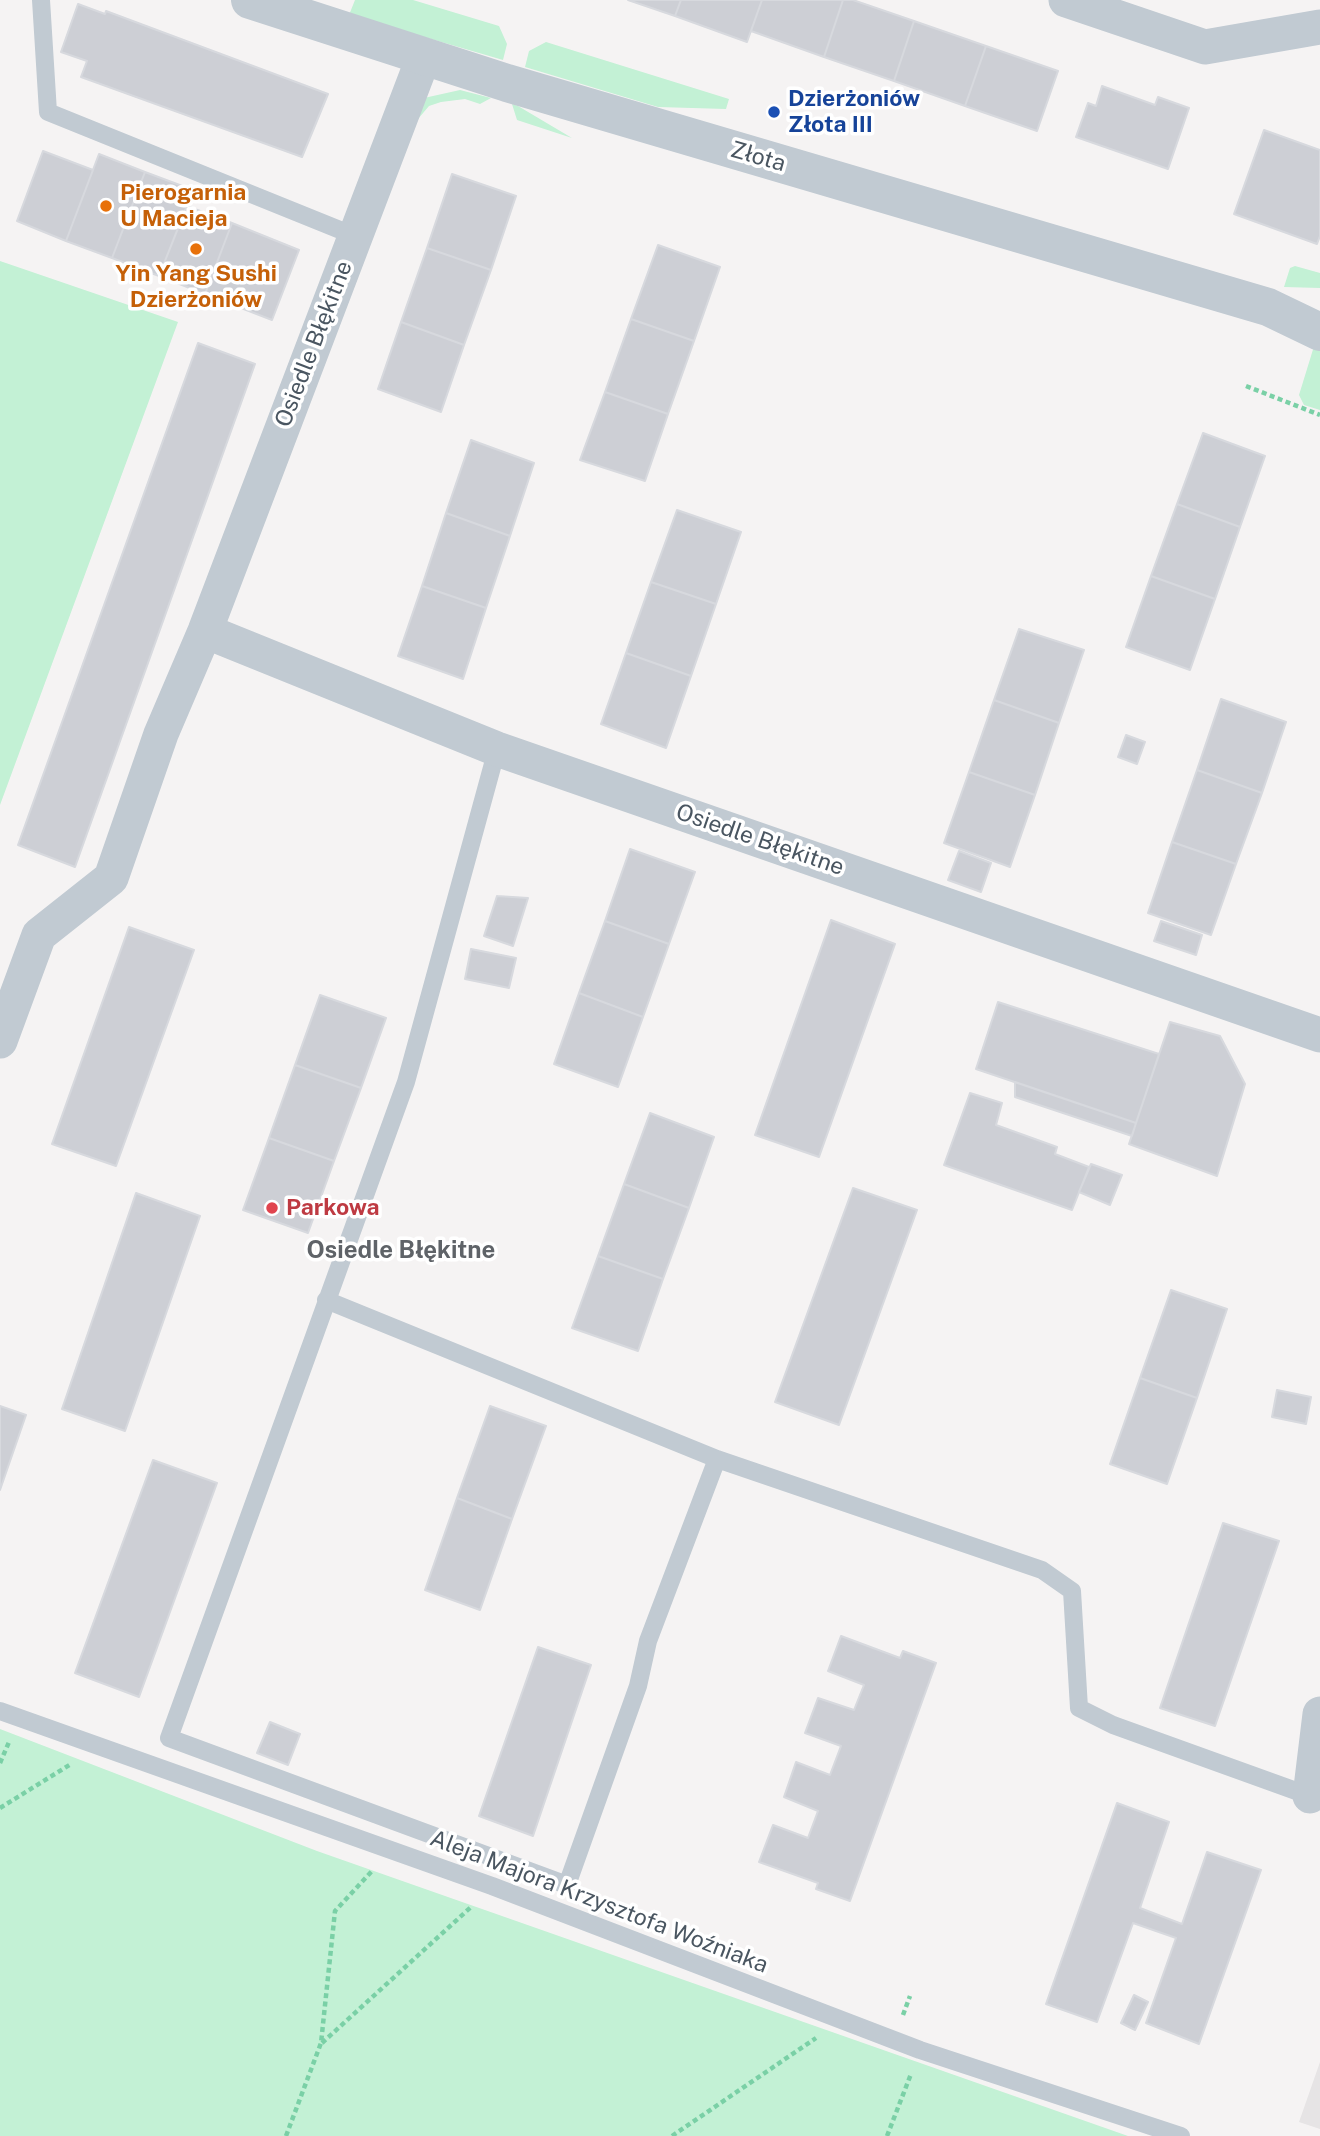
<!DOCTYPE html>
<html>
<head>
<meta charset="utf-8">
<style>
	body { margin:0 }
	canvas { display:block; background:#f5f3f3 }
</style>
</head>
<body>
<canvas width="1320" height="2136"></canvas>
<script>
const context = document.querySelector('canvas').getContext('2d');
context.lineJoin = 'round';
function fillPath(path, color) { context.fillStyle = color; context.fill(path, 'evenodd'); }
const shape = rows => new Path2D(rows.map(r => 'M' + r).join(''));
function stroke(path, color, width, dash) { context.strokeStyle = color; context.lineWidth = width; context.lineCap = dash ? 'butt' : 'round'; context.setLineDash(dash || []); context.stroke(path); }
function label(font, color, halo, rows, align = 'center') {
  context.font = font + ' "Public Sans",sans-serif'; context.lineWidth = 7; context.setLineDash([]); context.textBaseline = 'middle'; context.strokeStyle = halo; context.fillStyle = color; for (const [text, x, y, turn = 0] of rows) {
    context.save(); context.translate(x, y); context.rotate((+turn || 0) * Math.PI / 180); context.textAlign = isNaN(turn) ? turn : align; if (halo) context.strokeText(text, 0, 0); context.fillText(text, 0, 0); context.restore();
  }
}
fillPath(shape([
	[1320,2062,1320,2129,1299,2122]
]), '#e6e4e5');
fillPath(shape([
	[355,0,413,0,499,26,507,44,503,60,349,15],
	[546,42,729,99,726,109,658,107,525,67,529,51],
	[460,90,491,98,480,104,465,99,441,102,429,106,418,119,424,98],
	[512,104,518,106,572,138,517,120],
	[0,261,178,322,0,805],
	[1295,266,1320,273,1320,288,1284,287,1290,268],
	[1315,343,1320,344,1320,410,1304,405,1299,395],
	[0,1729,317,1851,1128,2136,0,2136]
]), '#c3f1d5');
const building = shape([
	[628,0,681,0,675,16,628,0],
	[681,0,762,0,747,42,675,16,681,0],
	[762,0,843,0,824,57,751,31,762,0],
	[843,0,853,0,914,21,894,81,824,57,843,0],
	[78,4,105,14,106,11,328,94,302,157,81,77,87,61,61,52,78,4],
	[914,21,986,46,965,106,894,81,914,21],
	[986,46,1058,71,1037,131,965,106,986,46],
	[1102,86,1155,105,1158,97,1189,108,1168,169,1076,137,1088,103,1096,106,1102,86],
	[1264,130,1320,150,1320,236,1317,244,1234,214,1264,130],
	[43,151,93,170,66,241,17,221,43,151],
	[99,154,145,172,112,258,66,241,99,154],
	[145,172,193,190,159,276,112,258,145,172],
	[452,174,516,196,491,270,427,248,452,174],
	[187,206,232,223,205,294,159,276,187,206],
	[232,223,299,250,272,320,205,294,232,223],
	[658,245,720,267,694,341,631,319,658,245],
	[427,248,491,270,464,345,401,322,427,248],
	[631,319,694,341,668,414,605,392,631,319],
	[401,322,464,345,441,412,378,389,401,322],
	[198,343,255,364,75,867,18,845,198,343],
	[605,392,668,414,645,481,580,460,605,392],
	[1203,433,1265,456,1240,527,1177,504,1203,433],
	[471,440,534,463,510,536,446,513,471,440],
	[1177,504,1240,527,1215,599,1151,576,1177,504],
	[677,510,741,532,716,604,651,582,677,510],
	[446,513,510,536,486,608,422,586,446,513],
	[1151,576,1215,599,1190,670,1126,647,1151,576],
	[651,582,716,604,691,676,626,653,651,582],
	[422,586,486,608,463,679,398,656,422,586],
	[1019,629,1084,650,1059,723,994,700,1019,629],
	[626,653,691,676,666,748,601,724,626,653],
	[1221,699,1286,722,1262,793,1197,770,1221,699],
	[994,700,1059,723,1035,795,969,772,994,700],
	[1126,735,1145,742,1137,764,1118,757,1126,735],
	[1197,770,1262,793,1236,864,1172,842,1197,770],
	[969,772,1035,795,1010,867,944,843,969,772],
	[1172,842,1236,864,1211,935,1148,913,1172,842],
	[630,849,695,872,669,944,605,921,630,849],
	[959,851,991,863,981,892,948,880,959,851],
	[497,896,528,898,513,946,484,936,497,896],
	[831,920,895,944,819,1157,755,1135,831,920],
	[605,921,669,944,643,1017,579,993,605,921],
	[1161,921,1202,935,1196,955,1154,941,1161,921],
	[129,927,194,950,116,1166,52,1144,129,927],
	[471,949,516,958,509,988,465,979,471,949],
	[579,993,643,1017,618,1087,554,1064,579,993],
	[320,995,386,1018,361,1088,295,1065,320,995],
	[998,1002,1159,1054,1136,1123,976,1069,998,1002],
	[1170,1022,1220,1036,1245,1084,1217,1176,1129,1144,1170,1022],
	[295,1065,361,1088,334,1161,269,1138,295,1065],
	[1015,1082,1136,1123,1132,1136,1015,1097,1015,1082],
	[970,1093,1002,1103,996,1125,1057,1147,1055,1154,1089,1167,1072,1210,944,1165,970,1093],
	[650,1113,714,1137,689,1208,624,1184,650,1113],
	[269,1138,334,1161,308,1233,243,1210,269,1138],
	[1091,1164,1122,1175,1110,1205,1079,1192,1091,1164],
	[624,1184,689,1208,663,1279,598,1256,624,1184],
	[853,1188,917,1210,839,1425,775,1402,853,1188],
	[136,1193,200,1216,125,1431,62,1409,136,1193],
	[598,1256,663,1279,638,1351,572,1328,598,1256],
	[1171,1290,1227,1309,1197,1398,1140,1378,1171,1290],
	[1140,1378,1197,1398,1167,1484,1110,1464,1140,1378],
	[1277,1390,1311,1397,1306,1424,1272,1417,1277,1390],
	[0,1406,26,1415,0,1490,0,1406],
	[490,1406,546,1426,512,1519,457,1498,490,1406],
	[153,1460,217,1483,139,1697,75,1673,153,1460],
	[457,1498,512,1519,480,1610,425,1590,457,1498],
	[1223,1523,1279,1541,1215,1726,1160,1708,1223,1523],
	[841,1636,900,1658,903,1651,936,1663,850,1901,816,1889,818,1883,759,1862,773,1825,808,1838,818,1811,784,1797,796,1762,830,1775,841,1746,805,1733,818,1698,854,1710,864,1685,828,1671,841,1636],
	[538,1647,591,1665,533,1836,479,1816,538,1647],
	[270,1722,300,1734,288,1765,257,1753,270,1722],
	[1117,1803,1169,1822,1140,1908,1182,1924,1207,1852,1261,1870,1199,2044,1146,2023,1176,1938,1133,1923,1097,2022,1046,2004,1117,1803],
	[1134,1995,1148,2002,1135,2030,1121,2023,1134,1995]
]);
fillPath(building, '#cdcfd5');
stroke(building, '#d7d9de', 2);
stroke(shape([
	[1246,386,1320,415],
	[0,1763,9,1742],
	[0,1808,71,1764],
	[903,2015,910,1996],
	[322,2043,471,1907],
	[286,2136,321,2043,335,1911,372,1871],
	[672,2136,816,2038],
	[887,2136,911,2074]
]), '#7ad0a6', 4.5, [5, 3.5]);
stroke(shape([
	[41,0,48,112,355,236],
	[497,749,406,1082,169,1738,567,1885,638,1686,648,1641,717,1459],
	[326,1300,717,1459,1042,1570,1072,1591,1079,1708,1113,1725,1310,1796],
	[0,1711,492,1886,920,2050,1181,2136]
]), '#c1cad2', 18);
stroke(shape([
	[1066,0,1205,47,1320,27],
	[205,631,497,749,1320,1035],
	[0,1041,39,935,111,878,161,734,205,631,424,56],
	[1310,1796,1320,1714]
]), '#c1cad2', 35);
stroke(shape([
	[250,0,507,83,1268,307,1320,332]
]), '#c1cad2', 38);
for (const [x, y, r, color] of [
	[774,112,7,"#1a4fb4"],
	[106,206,7,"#e8710a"],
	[196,249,7,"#e8710a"],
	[272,1208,7,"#e0444e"]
]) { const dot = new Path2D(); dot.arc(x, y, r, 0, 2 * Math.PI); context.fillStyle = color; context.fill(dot); stroke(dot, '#fff', 2.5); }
label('bold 23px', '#164399', '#fff', [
	["Dzierżoniów",788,99],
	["Złota III",788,125]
], 'left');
label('23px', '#4a5661', '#fff', [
	["Złota",758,157,16],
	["Osiedle Błękitne",314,344,-69],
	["Osiedle Błękitne",760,840,19],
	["Aleja Majora Krzysztofa Woźniaka",599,1902,21]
]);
label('bold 23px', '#c56008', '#fff', [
	["Pierogarnia",120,193],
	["U Macieja",120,219],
	["Yin Yang Sushi",196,274,"center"],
	["Dzierżoniów",196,300,"center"]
], 'left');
label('bold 23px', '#be3a42', '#fff', [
	["Parkowa",286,1208]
], 'left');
label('bold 24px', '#5f6368', '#fff', [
	["Osiedle Błękitne",401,1251]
]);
</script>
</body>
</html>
